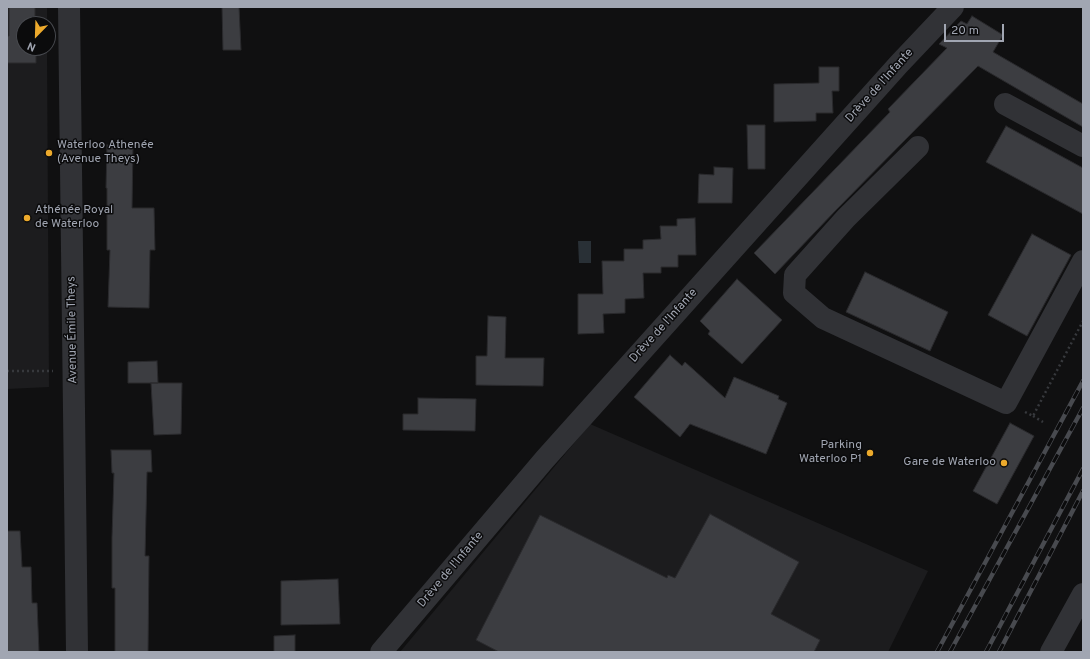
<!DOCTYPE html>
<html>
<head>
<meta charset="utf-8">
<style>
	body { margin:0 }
	#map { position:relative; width:1090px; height:659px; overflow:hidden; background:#101011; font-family:Overpass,sans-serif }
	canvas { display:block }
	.frame { position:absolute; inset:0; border:8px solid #a1a6b2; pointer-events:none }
	.north { position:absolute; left:16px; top:16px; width:40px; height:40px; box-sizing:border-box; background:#0b0b0c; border:1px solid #47494e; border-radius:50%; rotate:203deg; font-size:11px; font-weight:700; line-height:16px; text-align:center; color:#a1a6b2 }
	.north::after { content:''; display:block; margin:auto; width:14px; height:18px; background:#edaa2c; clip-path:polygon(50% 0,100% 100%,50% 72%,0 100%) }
	.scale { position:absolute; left:944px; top:24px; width:60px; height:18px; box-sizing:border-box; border:2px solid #a1a6b2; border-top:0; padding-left:5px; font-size:12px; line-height:14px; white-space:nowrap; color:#a1a6b2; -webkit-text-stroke:3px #0b0b0c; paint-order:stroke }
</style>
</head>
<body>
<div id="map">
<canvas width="1090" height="659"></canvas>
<div class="frame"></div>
<div class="north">N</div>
<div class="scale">20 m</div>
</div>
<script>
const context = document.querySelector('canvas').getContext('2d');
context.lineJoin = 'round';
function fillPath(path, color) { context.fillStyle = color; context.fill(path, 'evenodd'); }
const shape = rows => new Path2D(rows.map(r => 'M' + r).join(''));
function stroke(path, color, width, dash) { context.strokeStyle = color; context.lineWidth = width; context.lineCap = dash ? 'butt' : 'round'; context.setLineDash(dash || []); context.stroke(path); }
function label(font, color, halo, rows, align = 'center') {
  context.font = font + ' Overpass,sans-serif'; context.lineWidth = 3; context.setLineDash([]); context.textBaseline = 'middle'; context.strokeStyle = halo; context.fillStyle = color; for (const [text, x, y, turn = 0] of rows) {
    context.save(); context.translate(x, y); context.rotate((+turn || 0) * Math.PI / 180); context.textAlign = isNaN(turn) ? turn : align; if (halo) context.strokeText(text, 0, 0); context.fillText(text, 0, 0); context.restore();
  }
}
fillPath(shape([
	[7,7,47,7,47,24,24,24,24,48,47,48,49,387,7,389],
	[590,424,928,571,888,652,400,652]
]), '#1c1c1e');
fillPath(shape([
	[578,241,591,241,591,263,579,263]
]), '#293036');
const building = shape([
	[9,7,35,7,35,24,24,24,24,48,36,48,36,63,7,63,7,36,9,36,9,7],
	[222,7,239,7,241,50,223,50,222,7],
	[972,16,1003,35,993,52,1083,104,1083,127,978,66,837,209,775,274,754,253,890,112,888,109,947,48,939,44,961,21,967,24,972,16],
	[819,67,839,67,839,91,832,91,833,113,816,113,816,121,774,122,774,84,819,83,819,67],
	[747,125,765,125,765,169,748,169,747,125],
	[1006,126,1083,168,1083,214,986,162,1006,126],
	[107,145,133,145,132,208,154,208,155,250,150,250,149,308,108,307,110,250,107,250,107,188,106,188,107,145],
	[714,167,733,168,732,203,698,203,699,174,714,175,714,167],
	[695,218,696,255,678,255,678,267,661,267,661,273,643,273,644,298,625,299,625,313,603,314,604,333,578,334,578,294,603,294,602,261,624,261,624,249,643,249,643,240,661,239,660,226,677,226,677,219,695,218],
	[1032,234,1071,255,1027,336,988,315,1032,234],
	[865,272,948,312,930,351,846,312,865,272],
	[737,279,782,320,742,364,708,334,710,331,700,321,737,279],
	[488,316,506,317,505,358,544,358,543,386,476,385,476,356,487,356,488,316],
	[670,355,682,366,685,362,725,398,734,377,779,396,778,399,787,403,766,454,690,424,680,437,634,397,670,355],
	[157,361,158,383,128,383,128,362,157,361],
	[151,383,182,383,181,434,154,435,151,383],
	[418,398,476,399,475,431,403,430,403,414,418,414,418,398],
	[1010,423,1034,436,997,504,973,491,1010,423],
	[111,450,151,450,152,472,147,472,145,556,149,556,148,652,115,652,115,588,112,588,112,537,114,473,112,473,111,450],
	[710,514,799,562,771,614,820,640,814,652,499,652,476,640,540,515,667,578,668,575,675,578,710,514],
	[7,531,20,531,22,567,31,567,32,603,37,603,39,652,7,652,7,531],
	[338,579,340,624,281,625,281,581,338,579],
	[295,635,295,652,274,652,274,636,295,635]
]);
fillPath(building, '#3c3d41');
stroke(building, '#2a2a2d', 1);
stroke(shape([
	[7,371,53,371],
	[1025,412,1033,416,1083,321],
	[1033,416,1043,422]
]), '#37393d', 2.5, [2, 3]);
stroke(shape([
	[69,7,77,652],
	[1005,104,1083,146],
	[918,147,846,218,795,275,794,293,823,318,1006,403,1083,261],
	[381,652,545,459,899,64,953,7],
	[1051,652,1083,594]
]), '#313236', 22);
const rail = shape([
	[937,652,1083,381],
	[950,652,1083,408],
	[986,652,1083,469],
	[999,652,1083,491]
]);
stroke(rail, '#484a4f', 4.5);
stroke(rail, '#0b0b0c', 3, [9]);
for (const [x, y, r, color] of [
	[49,153,4,"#edaa2c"],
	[27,218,4,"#edaa2c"],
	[870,453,4,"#edaa2c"],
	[1004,463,4,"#edaa2c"]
]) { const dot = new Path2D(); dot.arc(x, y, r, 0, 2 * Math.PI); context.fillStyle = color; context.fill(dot); stroke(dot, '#0b0b0c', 1.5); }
label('12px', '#a1a6b2', '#0b0b0c', [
	["Drève de l'Infante",880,86,-48],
	["Drève de l'Infante",664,326,-48],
	["Avenue Émile Theys",73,330,-91],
	["Drève de l'Infante",451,570,-50]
]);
label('12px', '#a1a6b2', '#0b0b0c', [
	["Waterloo Athenée",57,146],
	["(Avenue Theys)",57,160],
	["Athénée Royal",35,211],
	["de Waterloo",35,225],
	["Parking",862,446,"right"],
	["Waterloo P1",862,460,"right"],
	["Gare de Waterloo",996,463,"right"]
], 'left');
</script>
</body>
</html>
